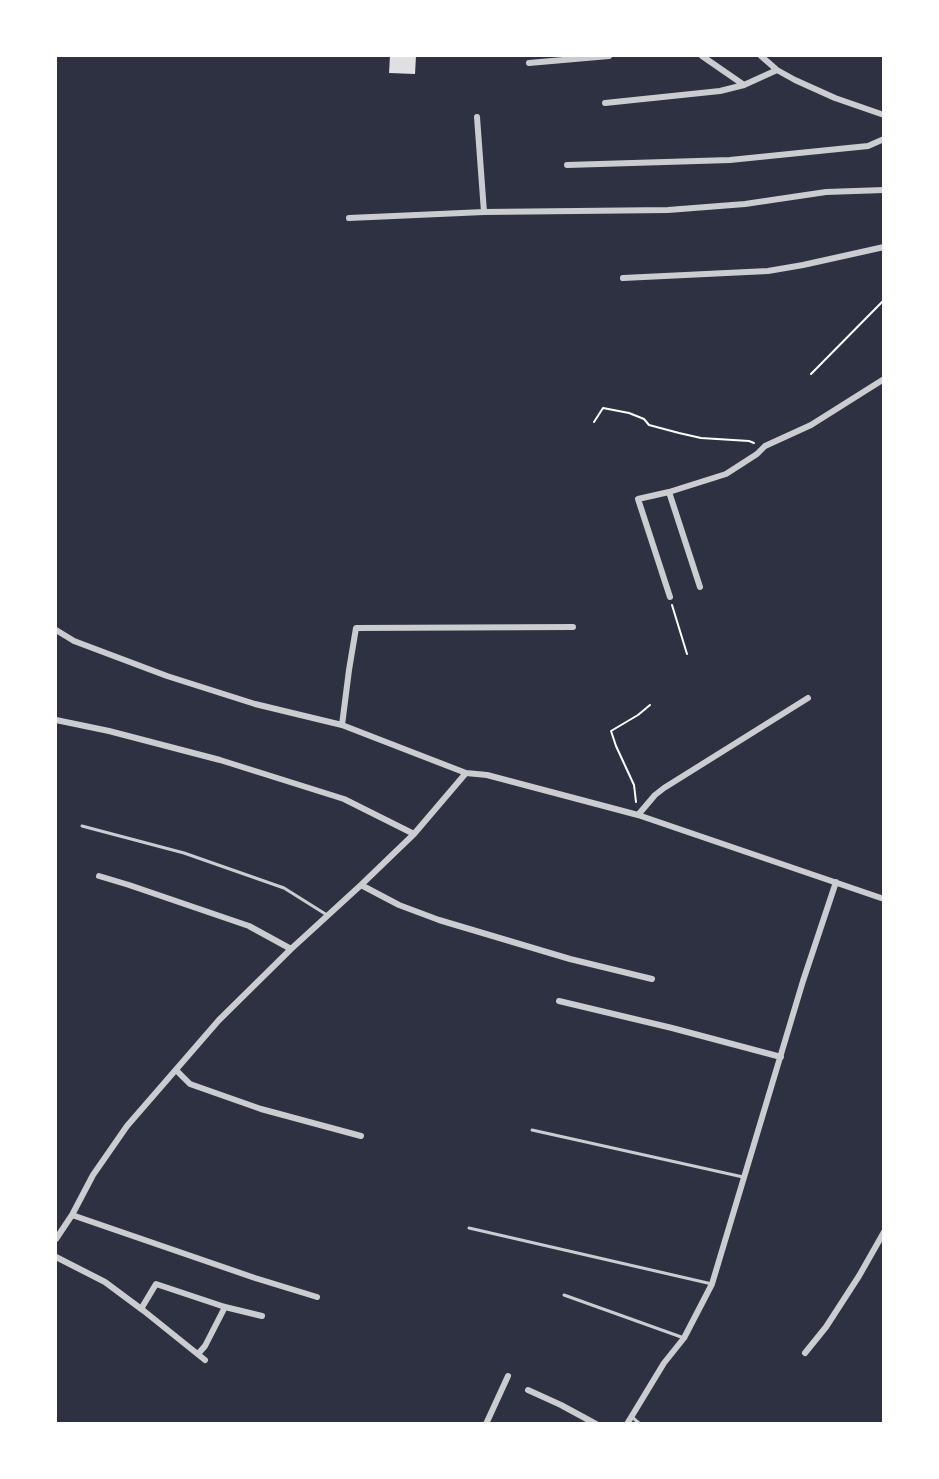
<!DOCTYPE html>
<html>
<head>
<meta charset="utf-8">
<style>
	body { margin:0 }
	#map { position:relative; width:939px; height:1479px; overflow:hidden; background:#2d3142; font-family:"Roboto Condensed",sans-serif }
	canvas { display:block }
	.frame { position:absolute; inset:0; border:57px solid #fff; pointer-events:none }
</style>
</head>
<body>
<div id="map">
<canvas width="939" height="1479"></canvas>
<div class="frame"></div>
</div>
<script>
const context = document.querySelector('canvas').getContext('2d');
context.lineJoin = 'round';
function fillPath(path, color) { context.fillStyle = color; context.fill(path, 'evenodd'); }
const shape = rows => new Path2D(rows.map(r => 'M' + r).join(''));
function stroke(path, color, width, dash) { context.strokeStyle = color; context.lineWidth = width; context.lineCap = dash ? 'butt' : 'round'; context.setLineDash(dash || []); context.stroke(path); }
fillPath(shape([
	[390,56,416,56,415,74,389,73]
]), '#e0e0e3');
stroke(shape([
	[811,374,884,300],
	[594,422,603,408,629,413,644,419,649,425,679,433,701,438,749,441,754,443],
	[672,605,687,654],
	[636,802,634,785,616,746,611,731,638,715,650,705]
]), '#fff', 2);
stroke(shape([
	[82,826,184,853,284,888,327,915],
	[532,1130,743,1177],
	[469,1228,712,1284],
	[564,1295,684,1338],
	[632,1417,640,1424]
]), '#caccd0', 3);
stroke(shape([
	[702,56,744,85],
	[761,56,777,70,795,80,835,98,884,115],
	[529,63,609,56],
	[605,103,720,91,744,85,777,70],
	[477,117,484,212],
	[567,165,730,160,868,146,884,139],
	[349,218,484,212,668,210,745,204,826,192,884,190],
	[623,278,768,271,803,265,884,247],
	[669,492,700,587],
	[670,597,638,499,669,492,726,474,757,454,765,446,811,425,884,379],
	[56,630,74,641,167,676,255,704,342,725,466,773],
	[56,720,109,731,220,760,344,799,414,834],
	[342,725,349,670,356,628,573,627],
	[638,815,655,795,664,788,808,698],
	[99,876,129,885,249,926,291,949],
	[361,885,399,905,439,920,570,959,652,979],
	[559,1001,672,1028,781,1057],
	[176,1070,190,1084,261,1109,361,1136],
	[72,1215,255,1278,317,1297],
	[56,1239,72,1215,93,1175,127,1126,219,1020,291,949,361,885,414,834,466,773,487,775,638,815,884,899],
	[56,1257,105,1282,144,1311,205,1360],
	[141,1309,156,1284,225,1307,262,1316],
	[805,1353,826,1327,859,1276,884,1232],
	[198,1354,205,1346,225,1307],
	[528,1390,561,1405,596,1424],
	[486,1424,508,1376],
	[627,1424,664,1363,684,1338,712,1284,803,981,836,882]
]), '#caccd0', 6);
</script>
</body>
</html>
